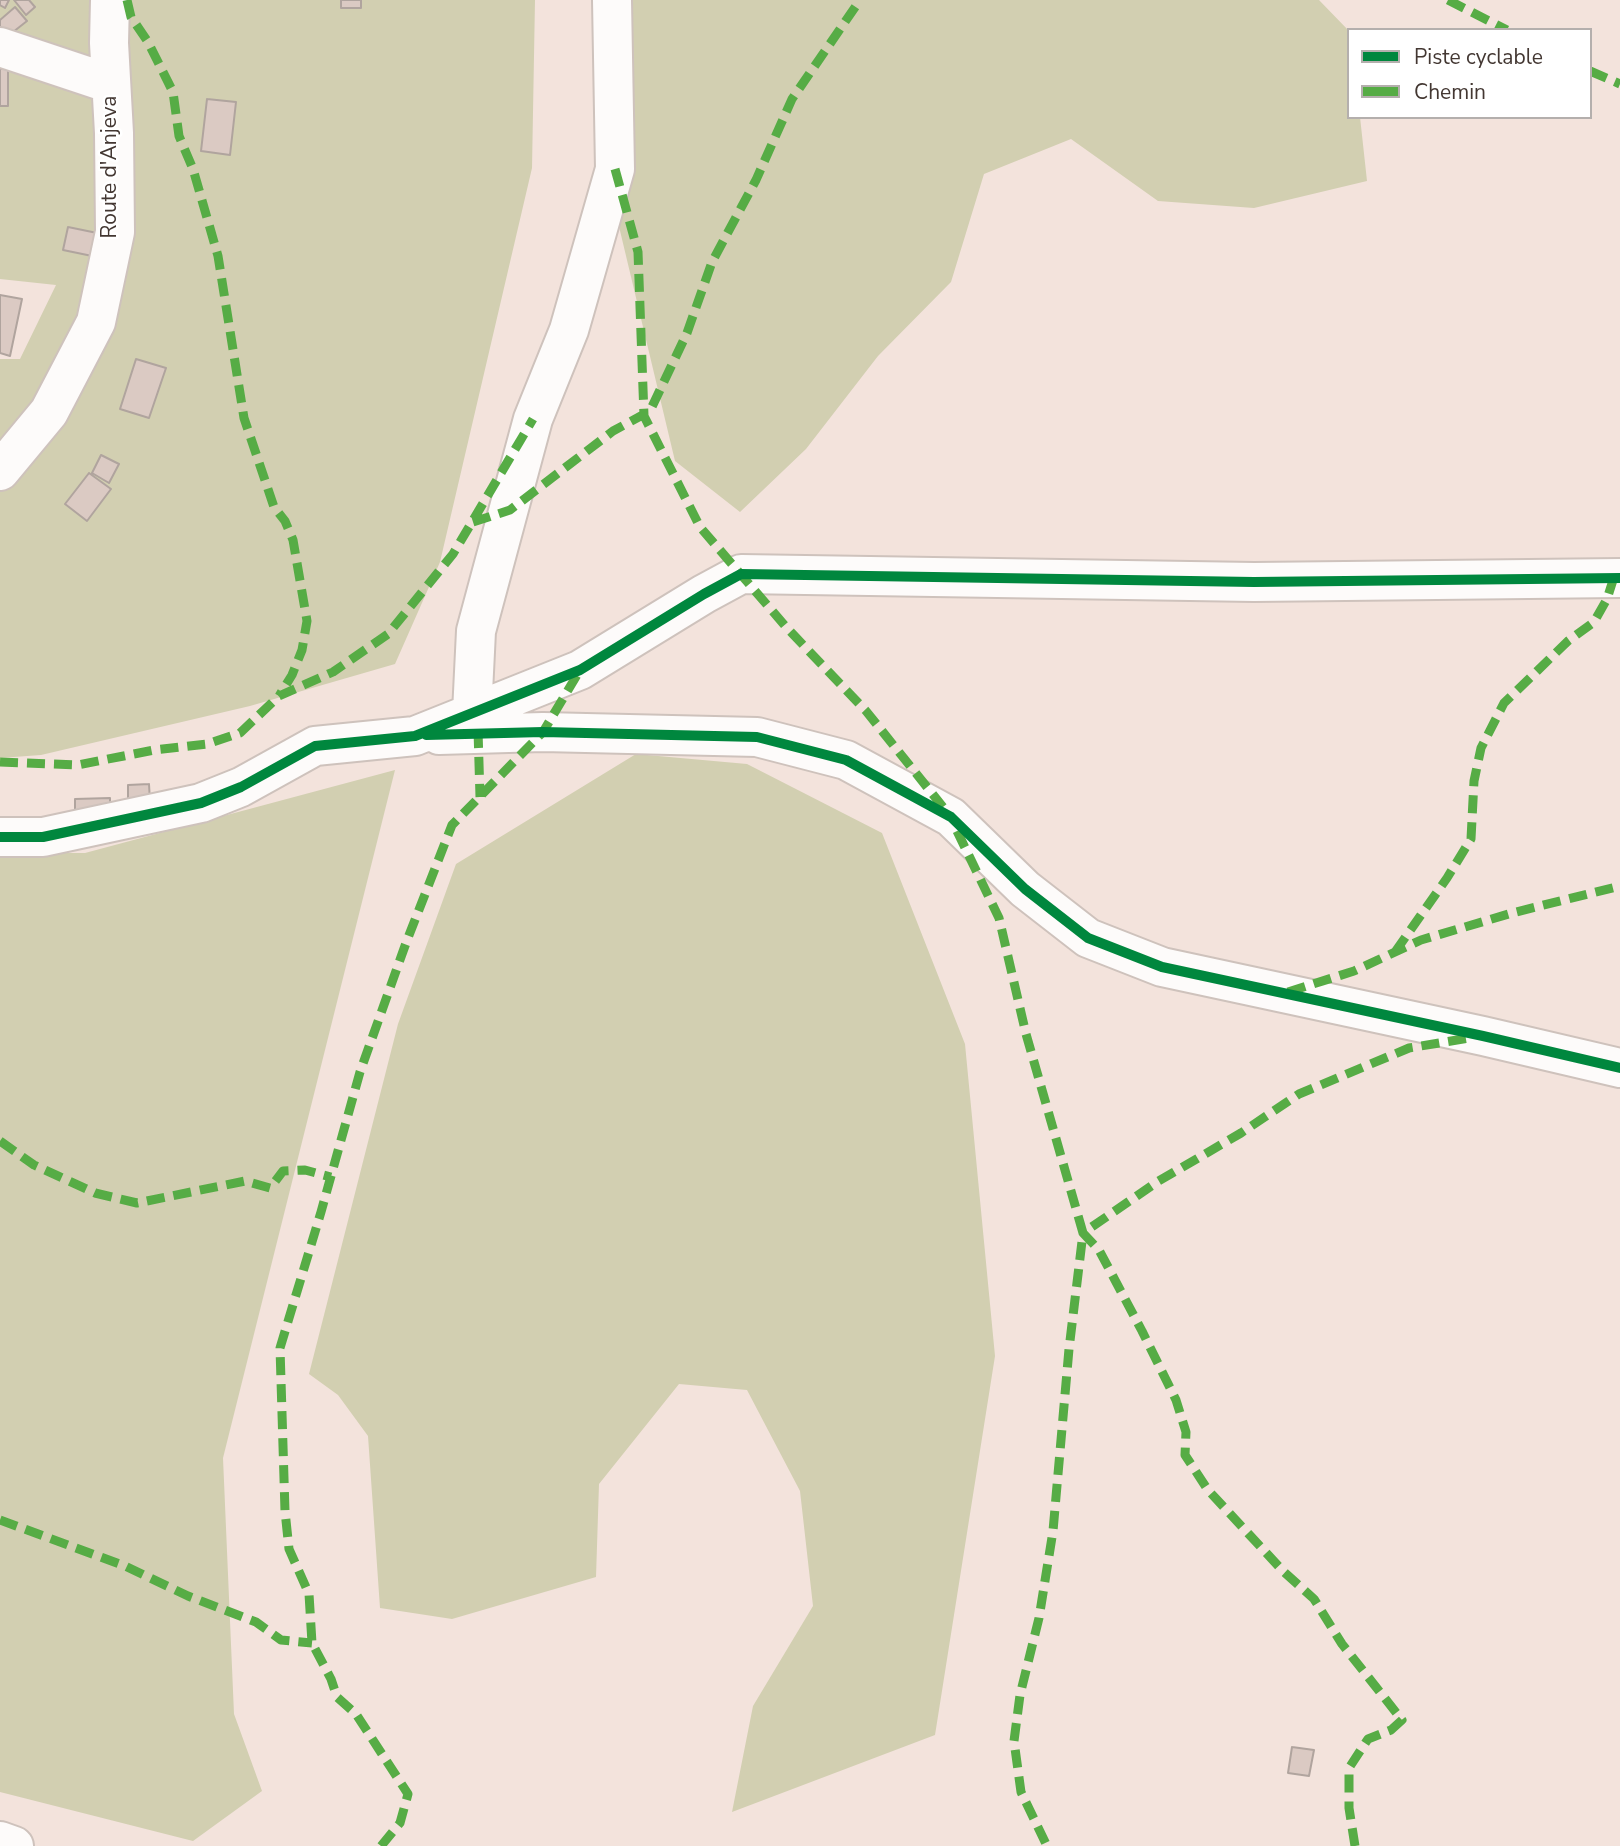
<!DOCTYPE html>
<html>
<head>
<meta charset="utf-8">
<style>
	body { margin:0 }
	#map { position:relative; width:1620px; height:1846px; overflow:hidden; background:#f3e3dc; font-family:"Nunito Sans",sans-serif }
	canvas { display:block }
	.legend { position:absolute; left:1347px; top:28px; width:245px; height:91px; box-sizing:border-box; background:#fff; border:2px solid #b4afad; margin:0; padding:9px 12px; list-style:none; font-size:21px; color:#433732 }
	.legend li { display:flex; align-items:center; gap:14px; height:35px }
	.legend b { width:35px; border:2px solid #b4afad }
</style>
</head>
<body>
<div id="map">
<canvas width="1620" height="1846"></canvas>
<ul class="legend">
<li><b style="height:9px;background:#00873e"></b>Piste cyclable</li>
<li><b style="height:9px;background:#56ac45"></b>Chemin</li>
</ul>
</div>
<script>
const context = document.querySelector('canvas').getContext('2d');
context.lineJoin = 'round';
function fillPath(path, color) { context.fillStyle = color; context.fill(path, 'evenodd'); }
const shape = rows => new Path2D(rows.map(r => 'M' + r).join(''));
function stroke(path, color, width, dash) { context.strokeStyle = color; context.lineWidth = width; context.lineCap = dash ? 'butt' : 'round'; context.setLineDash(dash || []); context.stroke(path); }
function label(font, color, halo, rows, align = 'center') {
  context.font = font + ' "Nunito Sans",sans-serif'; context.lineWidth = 5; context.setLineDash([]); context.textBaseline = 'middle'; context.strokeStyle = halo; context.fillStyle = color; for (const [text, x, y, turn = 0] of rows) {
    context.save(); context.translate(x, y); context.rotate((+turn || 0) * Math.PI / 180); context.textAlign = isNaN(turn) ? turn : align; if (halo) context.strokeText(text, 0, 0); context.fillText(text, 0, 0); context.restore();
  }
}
fillPath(shape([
	[0,0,535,0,532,168,440,562,395,664,250,706,41,755,0,758,0,359,20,359,56,285,0,279],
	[605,0,1319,0,1349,31,1349,117,1360,117,1367,181,1254,208,1158,201,1071,139,984,174,951,282,878,356,806,449,740,512,675,461,600,147],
	[636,754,747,764,882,833,965,1044,995,1356,935,1735,732,1812,753,1706,813,1606,800,1491,747,1390,679,1384,599,1484,596,1577,452,1619,380,1608,368,1436,338,1395,309,1374,398,1024,456,864],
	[395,770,223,1458,234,1714,262,1791,193,1841,0,1792,0,853,85,853]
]), '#d2cfb1');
const building = shape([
	[0,0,9,0,5,8,0,5,0,0],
	[14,0,29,0,35,7,26,15,14,0],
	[341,0,361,0,361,8,341,8,341,0],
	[15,7,27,21,8,36,0,26,0,20,15,7],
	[8,68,8,106,0,106,0,69,8,68],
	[207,99,236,102,230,155,201,151,207,99],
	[68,227,102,234,97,257,63,250,68,227],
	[0,295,22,299,10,356,0,353,0,295],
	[136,359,166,368,149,418,120,409,136,359],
	[101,455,119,464,109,483,92,473,101,455],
	[89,473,111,489,87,521,65,504,89,473],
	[149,784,150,802,128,803,128,785,149,784],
	[110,798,110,817,75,817,75,799,110,798],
	[1292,1747,1314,1750,1309,1776,1288,1773,1292,1747]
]);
fillPath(building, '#dbcac3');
stroke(building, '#b0a49e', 2);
const minor = shape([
	[0,47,111,84],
	[0,471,49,412,96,322,115,232,114,133,109,43,110,0],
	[472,713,476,631,533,419,569,330,615,169,612,0],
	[439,735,543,732,757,737,846,760,951,817,1025,889,1088,938,1162,967,1483,1036,1620,1068],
	[0,837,43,837,201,803,241,787,315,746,415,736,580,670,704,594,741,574,1254,582,1620,578],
	[0,1841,14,1846]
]);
stroke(minor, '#cec2bc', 42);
stroke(minor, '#fdfbfa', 38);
stroke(shape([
	[127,0,131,17,148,42,173,92,179,136,193,169,218,256,244,418,274,507,285,521,293,540,307,621,302,650,292,675,279,696],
	[1448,0,1507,30],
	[1590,71,1620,84],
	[615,169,638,252,644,416,700,527,787,628,866,711,943,807],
	[473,522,510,510,613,431,650,411,687,333,712,262,756,180,792,99,860,0],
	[478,730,480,797],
	[0,762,78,765,154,750,207,744,240,733,279,696,333,672,388,634,453,554,533,419],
	[957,831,999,918,1026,1034,1083,1233,1069,1349,1053,1531,1039,1618,1020,1695,1014,1741,1021,1792,1047,1846],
	[1395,952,1447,878,1471,839,1474,781,1481,748,1504,703,1568,641,1594,622,1607,599,1614,577],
	[1288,992,1354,971,1421,940,1512,913,1620,886],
	[0,1141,34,1165,95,1193,137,1203,245,1181,270,1188,283,1171,305,1170,331,1177],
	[0,1520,125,1566,188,1596,256,1622,281,1640,312,1643],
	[381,1846,400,1823,408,1794,356,1714,337,1697,331,1679,312,1643,309,1594,289,1549,285,1511,280,1348,321,1212,360,1072,406,943,452,825,543,732,580,670],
	[1355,1846,1349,1808,1349,1768,1368,1739,1391,1730,1402,1720,1342,1644,1314,1599,1283,1571,1208,1490,1185,1455,1186,1432,1176,1400,1142,1331,1099,1250,1083,1233,1157,1182,1241,1133,1299,1094,1409,1048,1469,1038]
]), '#56ac45', 9, [18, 9]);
stroke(shape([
	[426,735,543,732,757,737,846,760,951,817,1025,889,1088,938,1162,967,1483,1036,1620,1068],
	[0,837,43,837,201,803,241,787,315,746,415,736,580,670,704,594,741,574,1254,582,1620,578]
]), '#00873e', 10);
label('21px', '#433732', '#fff', [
	["Route d'Anjeva",111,167,-90]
]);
</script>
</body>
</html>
